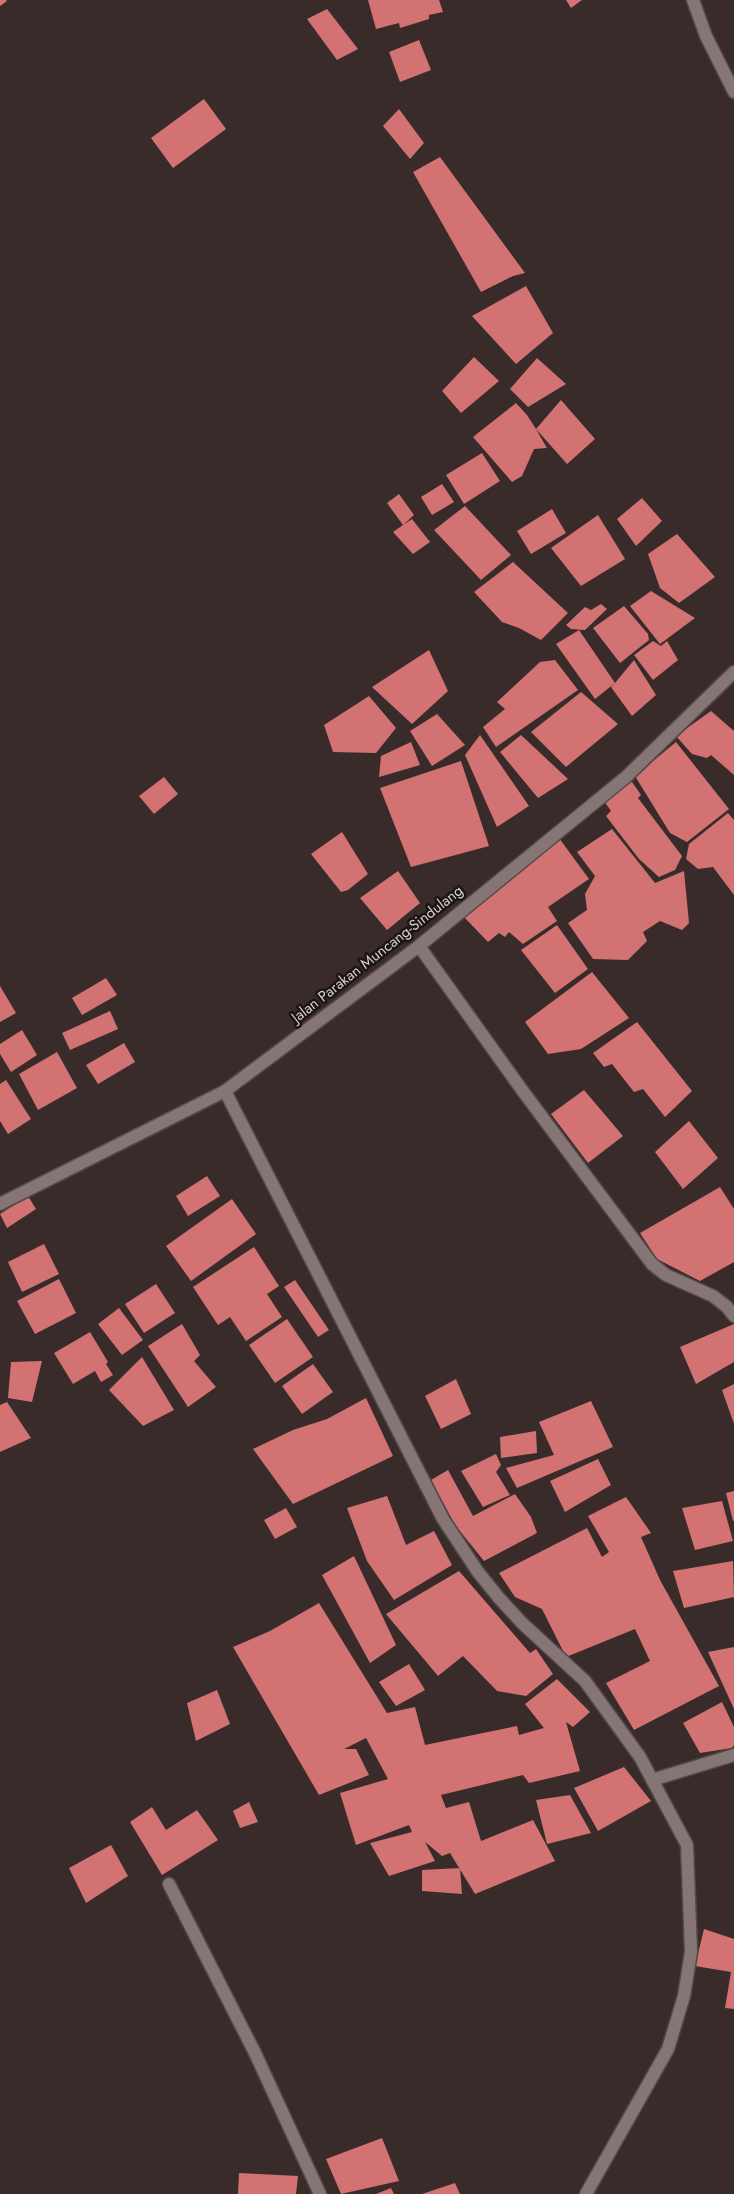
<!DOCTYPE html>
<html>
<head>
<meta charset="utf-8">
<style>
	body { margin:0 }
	canvas { display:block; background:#382b2a }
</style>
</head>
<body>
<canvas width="734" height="2194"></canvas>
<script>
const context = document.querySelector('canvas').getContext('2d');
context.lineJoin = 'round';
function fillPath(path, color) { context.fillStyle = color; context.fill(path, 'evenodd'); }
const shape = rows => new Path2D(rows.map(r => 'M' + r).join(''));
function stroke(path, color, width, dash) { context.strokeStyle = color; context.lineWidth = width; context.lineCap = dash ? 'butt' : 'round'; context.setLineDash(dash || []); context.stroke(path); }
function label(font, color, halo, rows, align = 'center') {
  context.font = font + ' Jost,sans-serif'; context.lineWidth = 5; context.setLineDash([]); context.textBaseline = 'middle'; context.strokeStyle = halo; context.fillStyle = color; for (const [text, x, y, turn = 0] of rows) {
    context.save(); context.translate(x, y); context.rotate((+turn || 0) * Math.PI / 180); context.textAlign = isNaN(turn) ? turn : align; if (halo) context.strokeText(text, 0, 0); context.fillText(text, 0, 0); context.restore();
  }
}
fillPath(shape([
	[0,0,6,0,7,1,0,6],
	[368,0,439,0,443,12,429,15,429,19,400,28,399,23,376,29],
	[566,0,582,0,571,8],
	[327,9,358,49,337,60,307,19],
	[419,40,431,70,400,82,389,52],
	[204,99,226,129,173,168,151,138],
	[399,109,424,143,410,159,383,126],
	[440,157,525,273,513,276,481,292,413,172],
	[526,286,553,333,516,364,472,316],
	[474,357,499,381,461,413,442,391],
	[537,358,566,384,528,407,510,389],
	[561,400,595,439,567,464,536,429,547,448,534,449,522,476,512,482,473,437,516,403,527,415,536,429],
	[482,453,500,481,464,504,446,475],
	[442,484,454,502,432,515,421,497],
	[399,494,414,515,403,525,412,519,430,542,413,554,393,532,403,525,387,503],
	[642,498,662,521,636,546,617,519],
	[465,506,511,555,481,580,434,530],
	[552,509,566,533,531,554,517,531],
	[598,515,625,559,581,586,551,548],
	[677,534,715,577,679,603,660,588,648,554],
	[513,562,568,613,541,640,519,628,502,622,474,592],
	[651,591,695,618,660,644,630,606],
	[601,604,607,609,585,630,571,629,566,625,585,607,591,610],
	[624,606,648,634,649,640,620,663,593,628],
	[579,630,615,683,634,660,656,695,632,716,611,687,615,683,595,699,556,644],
	[653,641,661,646,667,641,678,660,653,680,634,655],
	[429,650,448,691,412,724,372,687],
	[555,660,578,690,496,747,483,727,505,709,497,702,540,662],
	[581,692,618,724,566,767,531,732],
	[369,696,396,728,376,753,333,752,324,725],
	[711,711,734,731,734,775,711,755,707,758,692,754,676,736],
	[437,714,465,745,432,766,410,731],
	[480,735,529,806,497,827,465,755],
	[521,735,568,779,538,798,500,752],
	[411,742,420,765,379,777,381,756],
	[676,742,729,809,687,842,670,833,635,776],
	[461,761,489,846,411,867,380,788],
	[164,777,178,794,154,814,139,796],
	[630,779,641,795,638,798,682,856,675,870,659,877,639,859,606,816,611,811,604,801],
	[728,813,734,820,734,895,713,867,698,869,686,859,689,844],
	[612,829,655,883,684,871,689,923,682,930,660,921,643,932,647,941,628,960,593,959,568,923,587,910,585,894,595,876,577,852],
	[342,832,368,874,348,890,341,892,311,854],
	[559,838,589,879,548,907,557,921,523,944,509,932,505,937,499,933,488,942,464,917],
	[398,871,420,903,387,930,360,898],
	[557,925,588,969,555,993,521,950],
	[592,972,629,1018,581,1049,548,1054,525,1022],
	[106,978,117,995,82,1015,72,998],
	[0,986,16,1013,0,1022],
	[110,1011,118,1029,70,1050,62,1033],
	[637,1022,692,1091,665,1117,643,1089,634,1092,612,1064,604,1067,593,1053],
	[22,1030,37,1055,11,1072,0,1054,0,1044],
	[124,1043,135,1062,98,1084,86,1065],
	[57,1052,77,1088,38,1110,19,1074],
	[6,1080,31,1119,8,1134,0,1121,0,1084],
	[584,1090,623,1136,588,1163,551,1114],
	[689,1121,718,1158,683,1189,655,1152],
	[207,1176,220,1196,188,1216,176,1196],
	[720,1187,734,1209,734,1262,700,1281,657,1259,640,1233],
	[28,1196,36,1209,7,1228,0,1214],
	[232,1199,256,1234,191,1281,166,1246],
	[44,1244,59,1274,22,1292,8,1262],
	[254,1247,279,1286,267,1294,282,1317,246,1341,230,1317,218,1325,193,1287],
	[59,1279,76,1313,35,1334,17,1301],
	[295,1280,329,1330,318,1337,284,1287],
	[156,1284,175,1313,144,1333,125,1304],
	[119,1308,143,1340,122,1355,98,1324],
	[287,1319,313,1357,275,1383,249,1345],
	[182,1324,200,1355,194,1361,216,1387,188,1407,148,1346],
	[734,1324,734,1362,696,1384,680,1347],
	[90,1332,108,1362,106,1364,113,1375,101,1382,95,1371,73,1384,54,1353],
	[142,1357,174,1410,143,1426,109,1390],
	[42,1361,32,1402,8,1398,11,1362],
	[313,1364,333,1392,302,1414,282,1386],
	[456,1379,471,1414,441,1429,425,1396],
	[734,1384,734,1424,722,1390],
	[366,1398,393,1456,293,1504,253,1449,293,1430,327,1419],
	[591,1401,613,1447,517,1488,506,1468,554,1455,539,1422],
	[7,1402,31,1438,0,1452,0,1405],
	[536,1431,537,1453,501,1458,500,1437],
	[496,1454,501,1465,496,1472,510,1495,483,1507,461,1471],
	[598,1459,611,1485,565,1512,550,1481],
	[448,1470,473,1516,515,1494,531,1517,537,1533,484,1561,455,1525,431,1480],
	[734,1491,734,1521,733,1521,726,1493],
	[387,1496,406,1545,434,1531,452,1565,394,1600,367,1561,347,1508],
	[626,1497,651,1533,641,1537,660,1580,719,1686,634,1730,606,1683,650,1661,635,1629,566,1657,542,1609,515,1597,499,1573,587,1528,602,1557,609,1552,588,1516],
	[722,1501,733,1541,695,1550,682,1508],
	[286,1508,297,1527,275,1539,264,1520],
	[354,1556,396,1645,370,1663,322,1575],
	[733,1561,734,1597,684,1608,673,1571],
	[459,1571,530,1653,536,1649,553,1674,526,1696,497,1691,463,1656,438,1676,386,1614],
	[319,1603,387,1713,415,1707,425,1745,517,1726,519,1735,544,1728,525,1704,557,1679,590,1712,573,1727,566,1722,580,1771,529,1783,523,1775,441,1795,446,1808,469,1802,481,1841,533,1820,555,1861,475,1894,450,1853,442,1856,425,1842,435,1861,389,1876,370,1843,412,1832,409,1825,356,1845,340,1793,388,1779,366,1738,344,1749,356,1749,369,1775,319,1795,233,1647,270,1631],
	[734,1647,734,1709,708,1652],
	[409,1664,425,1690,396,1706,379,1682],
	[217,1690,230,1724,196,1741,187,1703],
	[722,1702,734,1727,734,1745,732,1748,700,1753,683,1723],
	[624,1767,651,1801,598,1831,574,1788],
	[570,1795,591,1833,547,1844,536,1800],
	[249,1802,258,1822,240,1828,233,1811],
	[152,1807,166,1830,197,1810,218,1840,162,1875,130,1822],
	[111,1845,128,1876,86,1903,69,1868],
	[460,1868,462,1894,422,1891,422,1870],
	[704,1929,734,1939,734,2009,725,2008,731,1972,695,1966],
	[382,2138,399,2181,341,2194,326,2159],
	[239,2173,298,2176,296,2194,238,2194],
	[455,2183,460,2194,422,2194],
	[391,2188,394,2194,376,2194]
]), '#d27272');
const street = shape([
	[419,946,522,1090,652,1264,666,1275,713,1296,727,1307,734,1316],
	[225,1091,443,1519,478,1572,499,1598,522,1623,585,1681,640,1757,687,1845,691,1952,684,1996,668,2049,586,2194],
	[652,1780,734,1755],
	[169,1884,255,2053,320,2194]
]);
const secondary = shape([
	[693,0,706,36,734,92],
	[0,1204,225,1091,419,946,626,777,734,672]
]);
stroke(street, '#534847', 15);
stroke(secondary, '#534847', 15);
stroke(street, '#857574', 12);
stroke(secondary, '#857574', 12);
label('15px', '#d8cfce', '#1b1515', [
	["Jalan Parakan Muncang-Sindulang",378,955,-38]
]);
</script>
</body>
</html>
